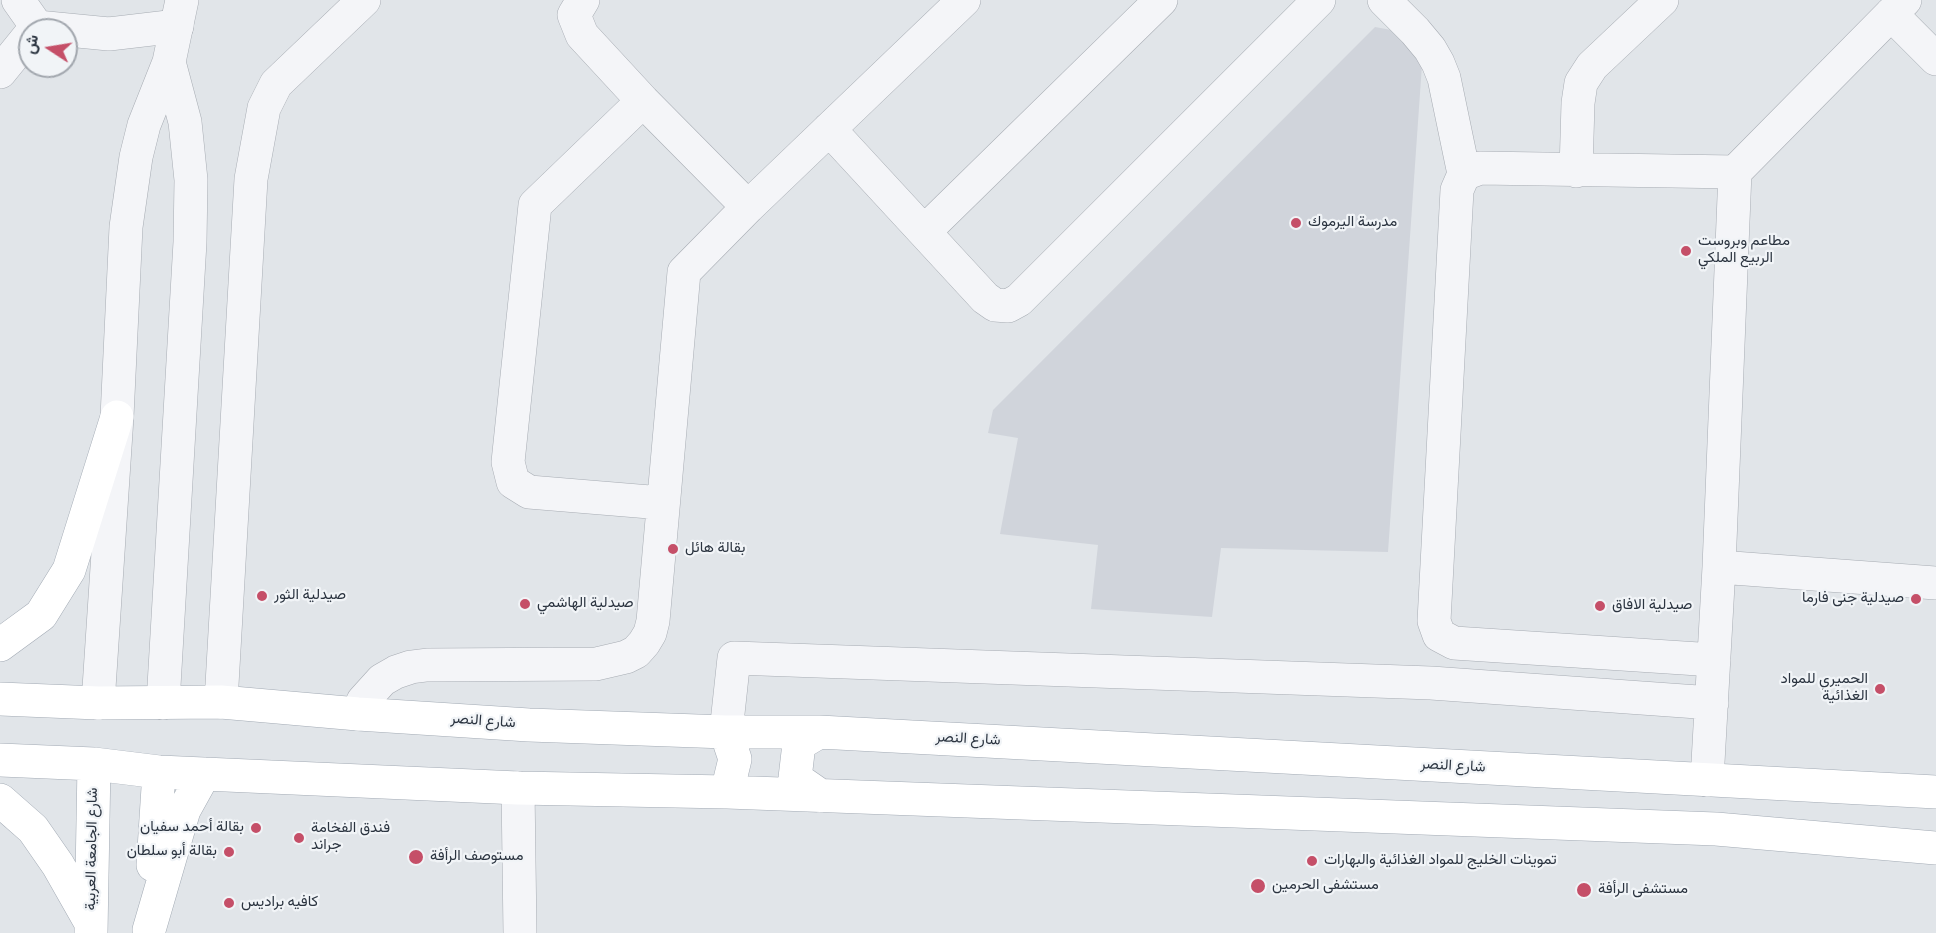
<!DOCTYPE html>
<html>
<head>
<meta charset="utf-8">
<style>
	body { margin:0 }
	#map { position:relative; width:1936px; height:933px; overflow:hidden; background:#e1e5e9; font-family:Overpass,Vazirmatn,sans-serif }
	canvas { display:block }
	.north { position:absolute; left:18px; top:18px; width:60px; height:60px; box-sizing:border-box; background:#f1f4f7; border:2px solid #a2a7ae; border-radius:50%; rotate:282deg; font-size:16px; font-weight:700; line-height:24px; text-align:center; color:#2b3440 }
	.north::after { content:''; display:block; margin:auto; width:21px; height:27px; background:#c54f68; clip-path:polygon(50% 0,100% 100%,50% 72%,0 100%) }
</style>
</head>
<body>
<div id="map">
<canvas width="1936" height="933"></canvas>
<div class="north">ش</div>
</div>
<script>
const context = document.querySelector('canvas').getContext('2d');
context.lineJoin = 'round';
function fillPath(path, color) { context.fillStyle = color; context.fill(path, 'evenodd'); }
const shape = rows => new Path2D(rows.map(r => 'M' + r).join(''));
function stroke(path, color, width, dash) { context.strokeStyle = color; context.lineWidth = width; context.lineCap = dash ? 'butt' : 'round'; context.setLineDash(dash || []); context.stroke(path); }
function label(font, color, halo, rows, align = 'center') {
  context.font = font + ' Overpass,Vazirmatn,sans-serif'; context.lineWidth = 4.5; context.setLineDash([]); context.textBaseline = 'middle'; context.strokeStyle = halo; context.fillStyle = color; for (const [text, x, y, turn = 0] of rows) {
    context.save(); context.translate(x, y); context.rotate((+turn || 0) * Math.PI / 180); context.textAlign = isNaN(turn) ? turn : align; if (halo) context.strokeText(text, 0, 0); context.fillText(text, 0, 0); context.restore();
  }
}
fillPath(shape([
	[1375,27,1424,36,1388,552,1221,548,1212,617,1091,609,1098,545,1000,534,1018,438,988,433,993,410]
]), '#d0d4db');
const minor = shape([
	[18,0,37,27],
	[583,0,574,15,582,35,643,101,748,207],
	[1384,0,1415,31,1430,49,1438,63,1444,78,1464,174],
	[1891,14,1936,59],
	[34,30,37,27,109,34,177,26],
	[0,72,30,35],
	[643,101,535,205,508,462,513,482,529,492,662,503],
	[829,129,985,298,995,305,1008,306,1019,300,1319,0],
	[1576,171,1578,103,1581,83,1592,66,1662,0],
	[925,231,1161,0],
	[1719,567,1936,583],
	[1714,660,1454,643,1439,635,1434,621,1457,190,1464,174,1480,168,1735,172],
	[358,714,363,701,382,680,396,672,411,667,427,665,596,664,626,657,636,652,644,643,650,633,653,621,684,272,748,207,964,0],
	[726,732,734,658,1431,683,1712,703],
	[1707,780,1719,567,1735,172,1905,0],
	[518,788,520,933]
]);
const tertiary = shape([
	[221,702,251,179,264,108,276,84,364,0],
	[98,703,117,417,126,227,136,157,144,125,169,62,182,0],
	[163,703,190,242,191,180,185,122,169,62]
]);
const primary = shape([
	[0,645,41,615,69,570,117,417],
	[0,699,98,703,221,702,358,714,529,725,726,732,819,732,1936,792],
	[726,732,735,759,727,792],
	[819,732,799,744,795,778,821,796],
	[0,760,94,764,159,772,518,788,727,792,1716,829,1936,848],
	[0,800,33,829,58,865,91,923],
	[153,865,159,772],
	[149,930,184,810,204,774],
	[91,933,94,764]
]);
stroke(minor, '#a7acb3', 34);
stroke(tertiary, '#a7acb3', 34);
stroke(primary, '#a2aab4', 34);
stroke(minor, '#f4f5f8', 33);
stroke(tertiary, '#f4f5f8', 33);
stroke(primary, '#fff', 33);
for (const [x, y, r, color] of [
	[1296,223,6,"#c54f68"],
	[1686,251,6,"#c54f68"],
	[673,549,6,"#c54f68"],
	[262,596,6,"#c54f68"],
	[1916,599,6,"#c54f68"],
	[525,604,6,"#c54f68"],
	[1600,606,6,"#c54f68"],
	[1880,689,6,"#c54f68"],
	[256,828,6,"#c54f68"],
	[299,838,6,"#c54f68"],
	[229,852,6,"#c54f68"],
	[416,857,8,"#c54f68"],
	[1312,861,6,"#c54f68"],
	[1258,886,8,"#c54f68"],
	[1584,890,8,"#c54f68"],
	[229,903,6,"#c54f68"]
]) { const dot = new Path2D(); dot.arc(x, y, r, 0, 2 * Math.PI); context.fillStyle = color; context.fill(dot); stroke(dot, '#f1f4f7', 2); }
label('15px', '#2b3440', '#f1f4f7', [
	["مدرسة اليرموك",1308,223],
	["مطاعم وبروست",1698,242],
	["الربيع الملكي",1698,259],
	["بقالة هائل",685,549],
	["صيدلية الثور",274,596],
	["صيدلية جنى فارما",1904,599,"right"],
	["صيدلية الهاشمي",537,604],
	["صيدلية الافاق",1612,606],
	["الحميري للمواد",1868,680,"right"],
	["الغذائية",1868,697,"right"],
	["بقالة أحمد سفيان",244,828,"right"],
	["فندق الفخامة",311,829],
	["جراند",311,846],
	["بقالة أبو سلطان",217,852,"right"],
	["مستوصف الرأفة",430,857],
	["تموينات الخليج للمواد الغذائية والبهارات",1324,861],
	["مستشفى الحرمين",1272,886],
	["مستشفى الرأفة",1598,890],
	["كافيه براديس",241,903]
], 'left');
label('15px', '#2b3440', '#f1f4f7', [
	["شارع النصر",483,722,4],
	["شارع النصر",968,740,3],
	["شارع النصر",1453,767,3],
	["شارع الجامعة العربية",93,849,-89]
]);
</script>
</body>
</html>
